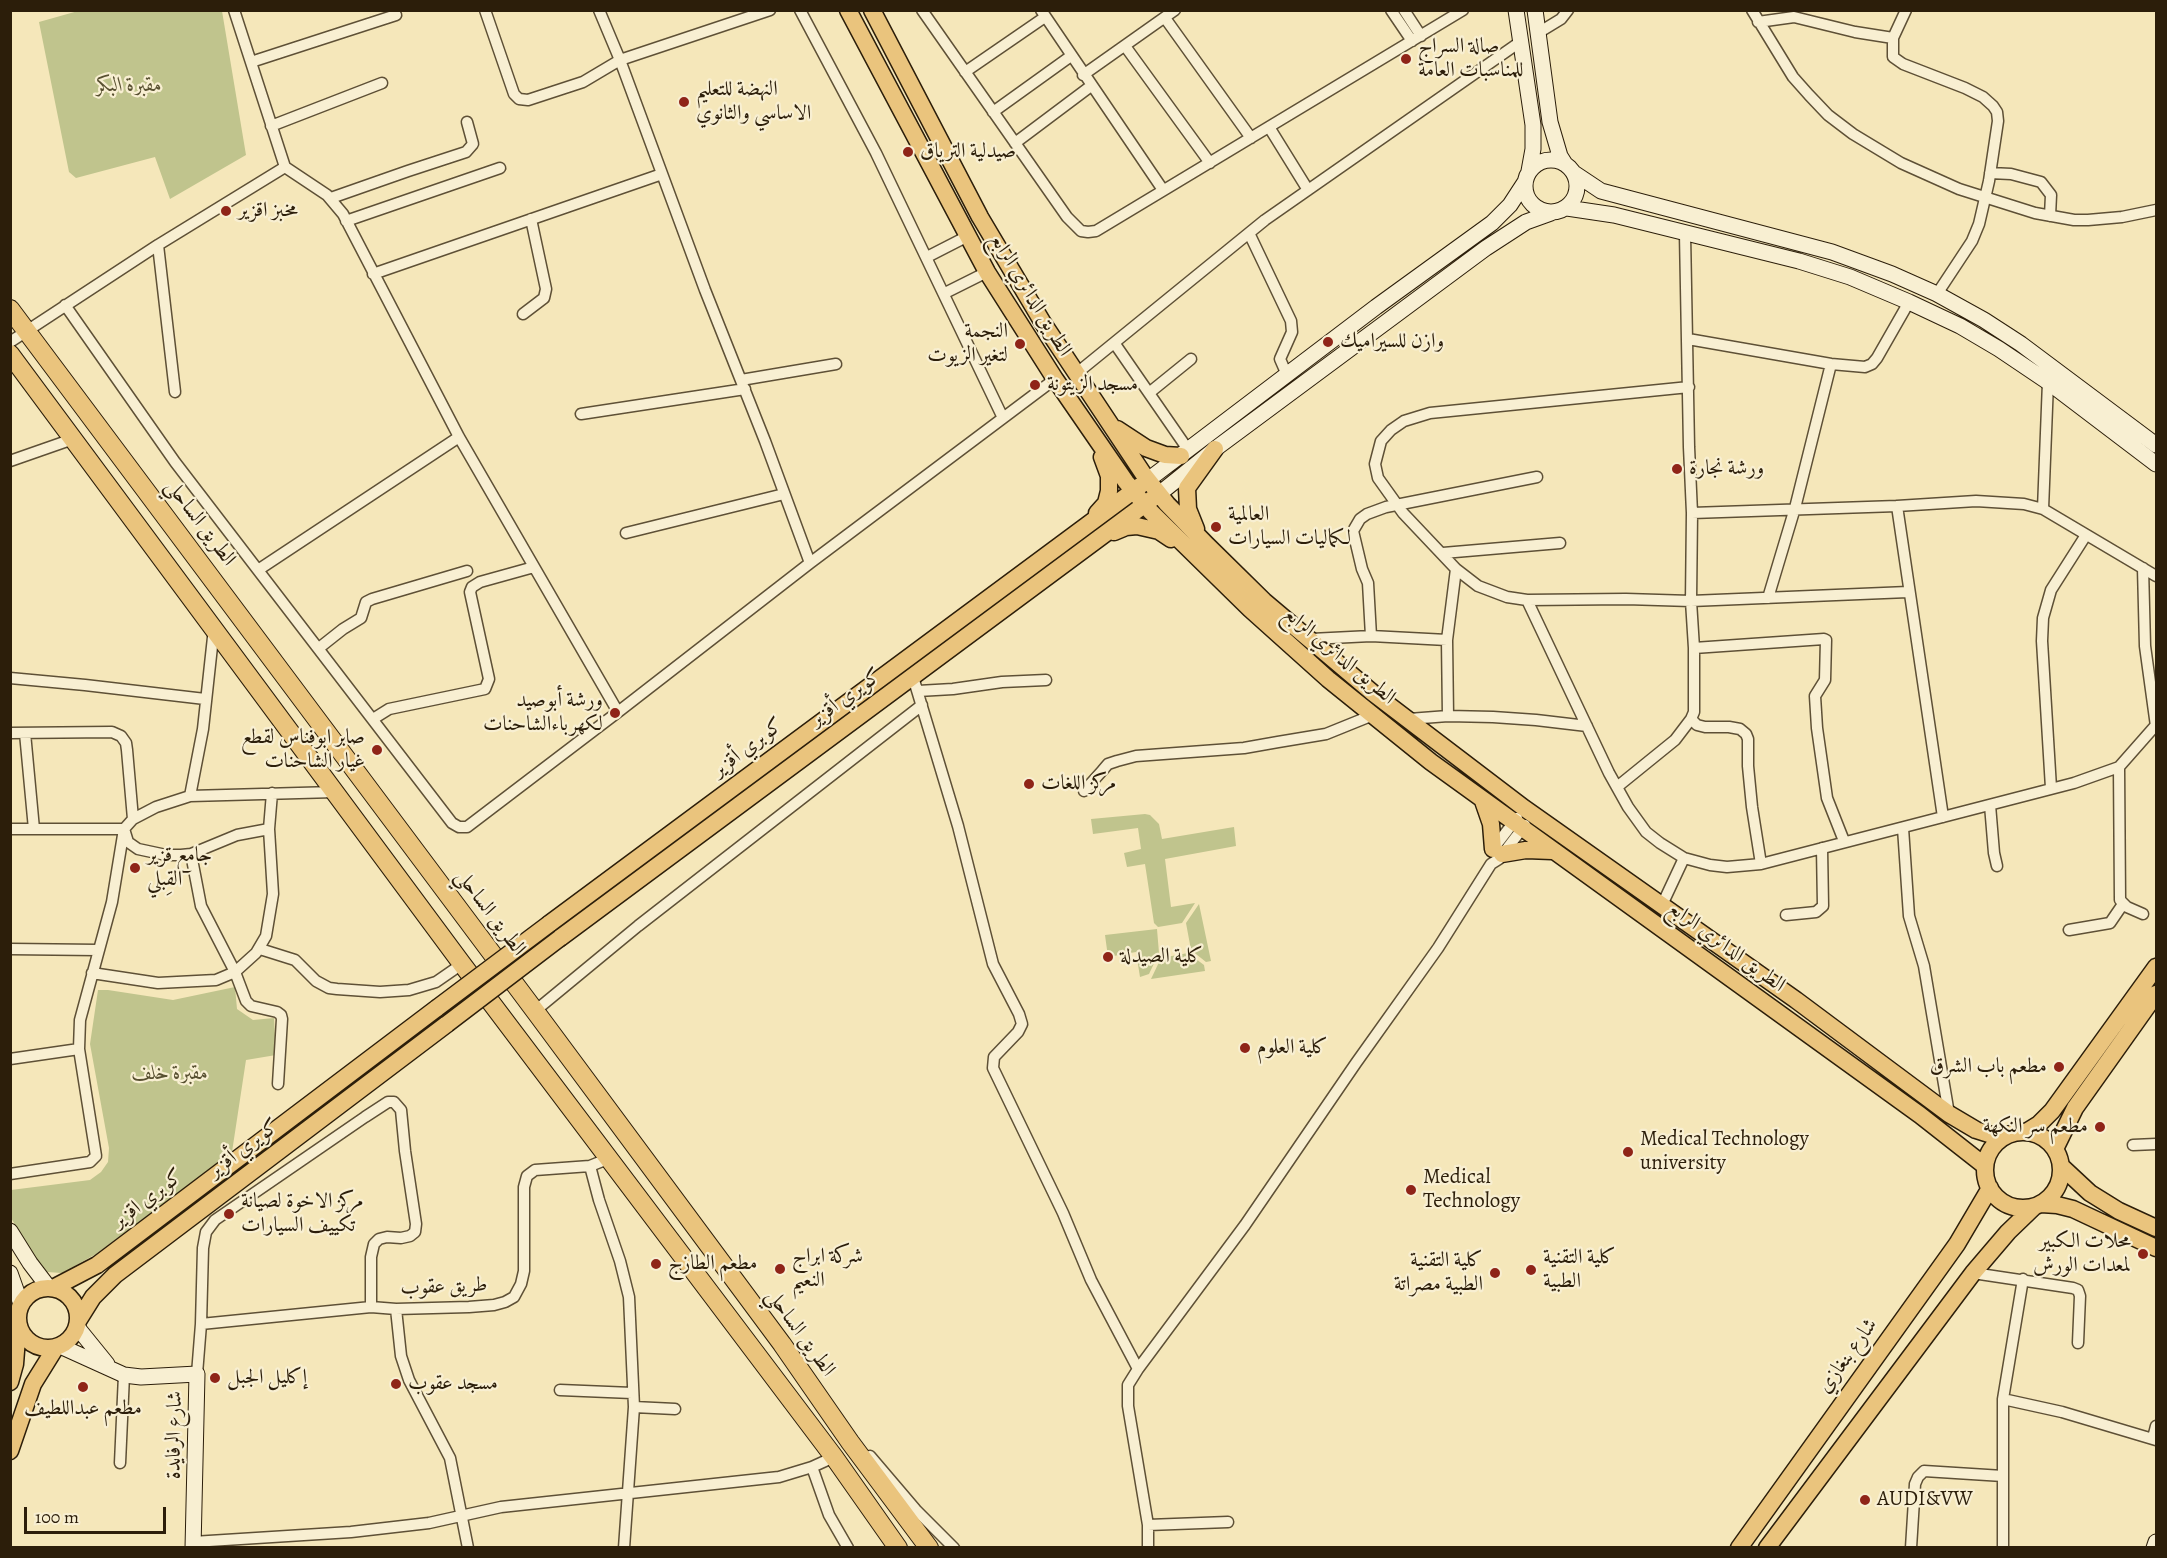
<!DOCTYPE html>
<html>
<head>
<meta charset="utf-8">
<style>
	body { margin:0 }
	#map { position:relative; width:2167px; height:1558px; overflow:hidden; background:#f5e7ba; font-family:Alegreya,serif }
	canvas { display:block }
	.frame { position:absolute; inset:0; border:12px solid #2c1e0a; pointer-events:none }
	.scale { position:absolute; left:24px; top:1507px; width:142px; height:27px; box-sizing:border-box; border:3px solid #2c1e0a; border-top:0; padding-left:8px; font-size:18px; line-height:21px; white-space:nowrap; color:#2c1e0a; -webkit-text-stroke:4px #f8efd2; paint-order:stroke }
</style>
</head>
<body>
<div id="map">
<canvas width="2167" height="1558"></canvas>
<div class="frame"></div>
<div class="scale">100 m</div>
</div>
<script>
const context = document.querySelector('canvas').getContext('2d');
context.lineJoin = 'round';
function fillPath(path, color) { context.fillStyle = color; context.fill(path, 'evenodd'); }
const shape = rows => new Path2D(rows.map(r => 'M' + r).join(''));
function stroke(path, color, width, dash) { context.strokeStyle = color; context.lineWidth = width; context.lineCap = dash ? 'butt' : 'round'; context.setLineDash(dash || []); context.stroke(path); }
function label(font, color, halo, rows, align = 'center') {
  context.font = font + ' Alegreya,Amiri,serif'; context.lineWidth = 4.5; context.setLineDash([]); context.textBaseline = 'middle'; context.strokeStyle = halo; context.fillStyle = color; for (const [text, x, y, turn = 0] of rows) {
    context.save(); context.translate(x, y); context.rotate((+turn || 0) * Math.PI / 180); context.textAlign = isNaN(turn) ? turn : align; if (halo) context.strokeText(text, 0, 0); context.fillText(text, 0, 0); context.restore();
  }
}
fillPath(shape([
	[78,11,222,11,246,155,170,199,155,157,76,178,69,172,39,22],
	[1145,814,1150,815,1159,824,1162,839,1234,827,1236,846,1165,859,1171,907,1195,903,1182,923,1158,927,1154,923,1145,864,1127,867,1124,853,1141,849,1138,828,1093,834,1091,819],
	[1199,904,1211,961,1206,962,1191,950,1186,923],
	[1157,929,1159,953,1149,974,1140,977,1136,952,1108,957,1105,935],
	[1188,953,1204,965,1205,971,1151,979,1161,958],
	[235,987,237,1009,253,1020,274,1018,276,1055,246,1060,232,1152,96,1254,62,1273,47,1272,39,1263,11,1218,11,1190,90,1180,101,1172,108,1162,109,1148,90,1044,98,990,108,990,173,1000]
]), '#c0c48d');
const street = shape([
	[234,10,285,167,327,195,343,214,459,437,618,712],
	[485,10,514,94,519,99,528,100,583,82,620,60,770,10],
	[599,10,620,60,705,290,765,441,810,563],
	[800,10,876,153,1003,418],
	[922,10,1067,217,1081,231,1088,232,1096,231,1463,10],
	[1041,10,1163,190],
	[1391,10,1412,41],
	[1404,10,1421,36],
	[1752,10,1793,77,1809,95,1828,115,1853,134,1901,163,1959,189,2035,213,2074,220,2088,220,2122,217,2156,210],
	[1165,18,1251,138],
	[1758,22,1794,17,1855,32,1893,38,1893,57,1903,64,1965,88,1983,97,1993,106,1997,112,1998,121,1989,181,1979,224,1972,241,1937,294],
	[1538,33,1561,19,1568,10],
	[1893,38,1906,10],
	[1125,46,1210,163],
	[251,62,396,15],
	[965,72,1045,17],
	[1083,75,1175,10],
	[993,112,1071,56],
	[271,126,382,83],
	[1269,127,1308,190],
	[1015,143,1091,86],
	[1990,173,2011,174,2041,182,2051,195,2050,216],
	[331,198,408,171,466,152,473,144,467,122],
	[346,221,500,168],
	[1249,233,1291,321,1292,332,1280,359,1287,375],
	[158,245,175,392],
	[927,257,968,236],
	[373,274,662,174],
	[945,293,987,272],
	[65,305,175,462,452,823,459,827,467,827,618,712,810,563,1055,379],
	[523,314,544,298,546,289,531,219],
	[1688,339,1831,364,1865,367,1872,364,1877,358,1909,302],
	[10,342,158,245,285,167],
	[1115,344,1189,451],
	[1077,373,1265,220,1520,42],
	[741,380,836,364],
	[1689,387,1430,413,1404,421,1391,430,1381,441,1375,464,1378,478,1403,513,1456,569,1478,586,1507,597,1527,600,1626,599,1691,601,1908,592],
	[1149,393,1191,359],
	[581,414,745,389],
	[10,461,73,439],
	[1897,506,1943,817],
	[2043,509,2048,382],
	[1692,513,1897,506,1976,501,2024,504,2043,509,2156,576],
	[626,533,784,494],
	[1443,553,1560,543],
	[2143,568,2145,646,2156,726],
	[258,570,459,437],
	[1768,598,1795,508,1831,364],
	[1527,600,1609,773,1628,807,1646,832,1660,843,1684,858,1710,865,1727,867,1761,864,2074,783,2119,767,2156,725],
	[1371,636,1368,583,1362,569,1353,531,1360,519,1367,514,1386,507,1537,477],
	[1311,639,1371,636,1447,640],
	[319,648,343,629,361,618,366,602,372,599,467,571],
	[1694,648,1824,639,1826,640,1825,680,1815,696,1817,728,1827,798,1844,841],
	[913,677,958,826,993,964,1019,1014,1022,1024,1018,1032,994,1057,993,1068,1063,1213,1091,1280,1138,1369],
	[10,678,85,685,205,699],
	[918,691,953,689,1002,682,1046,680],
	[1448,716,1447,640,1456,569],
	[373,719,389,709,485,689,489,679,470,592,472,587,480,582,534,567],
	[1409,719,1448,716,1493,717,1536,720,1587,726],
	[1691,719,1697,725,1705,727,1729,727,1740,729,1746,734,1748,739,1748,766,1752,807,1761,864],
	[10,733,112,732,121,736,126,743,127,750,133,819],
	[25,733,34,829],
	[2119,767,2120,900,2127,907,2143,914],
	[1617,787,1675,740,1691,719,1694,712,1694,648,1691,601,1692,513,1689,447,1685,234],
	[2051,788,2042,641,2043,618,2051,590,2086,535],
	[1084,791,1102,771,1108,764,1117,761,1136,756,1244,748,1278,742,1326,734,1373,715],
	[190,796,203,729,214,628],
	[1990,805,1994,853,1997,866],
	[1903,828,1909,916,1924,966,1949,1114],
	[10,829,124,829],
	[124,829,128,842,138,849,166,855,181,855,191,854,237,835,269,829],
	[1493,849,1517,818],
	[191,854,201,906,235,972,246,1001,251,1006,277,1012,281,1015,282,1019,278,1084],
	[1662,905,1684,858],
	[1786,915,1816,912,1823,906,1822,848],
	[2069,930,2110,923,2123,904],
	[10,949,98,950],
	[260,949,295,960,316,981,329,988,337,989,380,992,409,990,436,982,462,964],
	[92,973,158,983,216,980,235,972,256,953,266,936,273,894,269,829,272,793],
	[535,1011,638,926,922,705],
	[10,1059,79,1049],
	[2133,1145,2156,1144],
	[590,1166,599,1200,620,1261,629,1297,634,1407,624,1548],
	[10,1174,90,1162,96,1156,79,1049,80,1020,112,902,124,829,133,819,156,807,190,796,335,792],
	[1973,1273,2073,1288,2078,1290,2080,1296,2078,1343],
	[396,1309,401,1356,409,1380,450,1458,468,1548],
	[201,1324,371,1307,396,1309,469,1307,494,1305,505,1302,514,1297,521,1284,524,1271,524,1187,527,1176,535,1170,590,1166,610,1158],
	[197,1374,201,1324,203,1248,206,1232,215,1220,365,1117,388,1102,394,1102,401,1110,405,1151,416,1224,415,1232,410,1236,401,1238,387,1237,379,1239,374,1244,371,1257,371,1307],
	[560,1390,632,1393],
	[2003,1399,2062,1412,2156,1440],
	[634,1407,675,1409],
	[2153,1438,2156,1426],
	[870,1456,916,1510,954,1548],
	[120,1463,124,1375],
	[812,1467,829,1515,848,1548],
	[1148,1525,1228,1522],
	[193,1542,351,1532,429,1523,501,1507,779,1477,812,1467,834,1457],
	[1148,1548,1148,1525,1128,1406,1128,1385,1138,1369,1245,1225,1356,1063,1438,948,1491,864,1499,859,1525,825],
	[1911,1548,1915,1484,1918,1477,1924,1471,2003,1476],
	[2003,1548,2003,1399,2023,1279]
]);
const secondary = shape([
	[1516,10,1533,125,1533,149,1529,171],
	[1535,10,1550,122,1560,156,1565,164],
	'1525 186a26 26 0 1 1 52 0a26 26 0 1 1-52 0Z',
	[1574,173,1601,191,1832,252,1892,274,1937,294,1984,320,2021,344,2156,445],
	[1567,208,1614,215,1799,261,1850,277,1909,302,1960,326,1999,349,2048,382,2156,464],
	[1148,480,1376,307,1492,223,1510,205,1525,182],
	[1159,494,1215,449,1486,248,1526,222,1551,213],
	[10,1231,30,1263,49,1288],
	[10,1273,21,1304],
	[77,1327,107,1364],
	[60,1346,124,1375,141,1377,197,1374,193,1548],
	[2154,1548,2156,1542]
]);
const primary = shape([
	[848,10,987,272,1055,379,1126,482,1150,511,1250,609,1328,679,1431,762,1920,1115,1985,1166],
	[872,10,980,217,1043,323,1144,475,1167,504,1206,544,1264,601,1373,693,1524,808,1796,1000,1949,1114,1976,1130,2001,1138],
	[1117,429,1146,448,1165,455,1181,456],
	[1097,513,1106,503,1109,491,1109,476,1102,457],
	[1196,529,1188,509,1187,488,1215,449],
	[1114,532,1126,527,1137,526,1159,531,1171,539],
	[1483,801,1491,824,1493,849],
	[1502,854,1526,850,1552,851],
	[549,924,1140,486],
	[560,938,1152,499],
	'1985 1170a38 38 0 1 1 76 0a38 38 0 1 1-76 0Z',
	[2026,1132,2039,1124,2052,1111,2156,967],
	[2055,1149,2075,1108,2156,994],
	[2061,1166,2090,1193,2119,1211,2156,1228],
	[2041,1204,2057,1205,2073,1209,2156,1248],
	'18 1318a30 30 0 1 1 60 0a30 30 0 1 1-60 0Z',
	[53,1288,97,1265,437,1008],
	[78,1321,93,1297,115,1275,447,1024],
	[10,1382,15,1364,18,1325],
	[10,1451,33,1384,56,1347],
	[1739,1548,1957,1244,1990,1188],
	[1767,1548,1973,1273,2008,1232,2034,1207]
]);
const highway = shape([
	[10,309,535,1011,782,1344,850,1442,929,1548],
	[10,354,462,964,834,1457,898,1548]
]);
stroke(street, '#5e5036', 13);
stroke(secondary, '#2c1e0a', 17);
stroke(primary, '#2c1e0a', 19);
stroke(highway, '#2c1e0a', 20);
stroke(street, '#f8efd2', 10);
stroke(secondary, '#f8efd2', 15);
stroke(primary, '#eac47d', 16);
stroke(highway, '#eac47d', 18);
const primaryBridge = shape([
	[437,1008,549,924],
	[447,1024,560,938]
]);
stroke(primaryBridge, '#2c1e0a', 19, []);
stroke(primaryBridge, '#eac47d', 16);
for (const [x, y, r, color] of [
	[1406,59,6,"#8f2418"],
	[684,102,6,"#8f2418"],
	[908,152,6,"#8f2418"],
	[226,211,6,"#8f2418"],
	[1328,342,6,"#8f2418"],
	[1020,344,6,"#8f2418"],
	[1035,385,6,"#8f2418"],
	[1677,469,6,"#8f2418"],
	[1216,527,6,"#8f2418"],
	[615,713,6,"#8f2418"],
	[377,750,6,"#8f2418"],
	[1029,784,6,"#8f2418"],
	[135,868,6,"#8f2418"],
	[1108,957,6,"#8f2418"],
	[1245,1048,6,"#8f2418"],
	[2059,1067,6,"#8f2418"],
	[2100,1127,6,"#8f2418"],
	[1628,1152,6,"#8f2418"],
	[1411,1190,6,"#8f2418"],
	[229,1214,6,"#8f2418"],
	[2143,1254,6,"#8f2418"],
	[656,1264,6,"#8f2418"],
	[780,1269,6,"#8f2418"],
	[1531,1270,6,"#8f2418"],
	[1495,1273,6,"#8f2418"],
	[215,1378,6,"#8f2418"],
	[396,1384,6,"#8f2418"],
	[83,1387,6,"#8f2418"],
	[1865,1500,6,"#8f2418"]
]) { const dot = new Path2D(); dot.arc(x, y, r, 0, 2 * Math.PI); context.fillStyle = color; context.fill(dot); stroke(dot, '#f8efd2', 2); }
label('21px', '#2c1e0a', '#f8efd2', [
	["صالة السراج",1418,47],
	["للمناسبات العامة",1418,71],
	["النهضة للتعليم",696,90],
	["الاساسي والثانوي",696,114],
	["صيدلية الترياق",920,152],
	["مخبز اقزير",238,211],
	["النجمة",1008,332,"right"],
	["لتغير الزيوت",1008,356,"right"],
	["وازن للسيراميك",1340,342],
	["مسجد الزيتونة",1047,385],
	["ورشة نجارة",1689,469],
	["العالمية",1228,515],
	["لكماليات السيارات",1228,539],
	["ورشة أبوصيد",603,701,"right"],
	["لكهرباءالشاحنات",603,725,"right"],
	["صابر ابوفناس لقطع",365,738,"right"],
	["غيار الشاحنات",365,762,"right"],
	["مركز اللغات",1041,784],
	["جامع قزير",147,856],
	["القِبلي",147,880],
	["كلية الصيدلة",1120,957],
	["كلية العلوم",1257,1048],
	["مطعم باب الشرق",2047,1067,"right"],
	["مطعم سر النكهة",2088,1127,"right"],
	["Medical Technology",1640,1140],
	["university",1640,1164],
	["Medical",1423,1178],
	["Technology",1423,1202],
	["مركز الاخوة لصيانة",241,1202],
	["تكييف السيارات",241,1226],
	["محلات الكبير",2131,1242,"right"],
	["لمعدات الورش",2131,1266,"right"],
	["شركة ابراج",792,1257],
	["النعيم",792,1281],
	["كلية التقنية",1543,1258],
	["الطبية",1543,1282],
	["كلية التقنية",1483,1261,"right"],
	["الطبية مصراتة",1483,1285,"right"],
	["مطعم الطازج",668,1264],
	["إكليل الجبل",227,1378],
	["مسجد عقوب",408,1384],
	["مطعم عبداللطيف",83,1409,"center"],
	["AUDI&VW",1877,1500]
], 'left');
label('italic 21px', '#585031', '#f8efd2', [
	["مقبرة البكر",129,86],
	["مقبرة خلف",170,1074]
]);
label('21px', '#2c1e0a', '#f8efd2', [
	["الطريق الدائري الرابع",1030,295,59],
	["الطريق الساحلي",200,523,53],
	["الطريق الدائري الرابع",1339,656,40],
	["كويري أقزير",846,698,-36],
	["كوبري أقزير",748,748,-37],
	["الطريق الساحلي",490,913,53],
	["الطريق الدائري الرابع",1726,947,36],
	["كويري أقزير",244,1149,-37],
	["كوبري اقزير",148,1199,-37],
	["طريق عقوب",444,1287,-2],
	["الطريق الساحلي",800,1333,54],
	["شارع بنغازي",1848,1356,-54],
	["شارع الرفايدة",175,1435,-89]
]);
</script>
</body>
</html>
